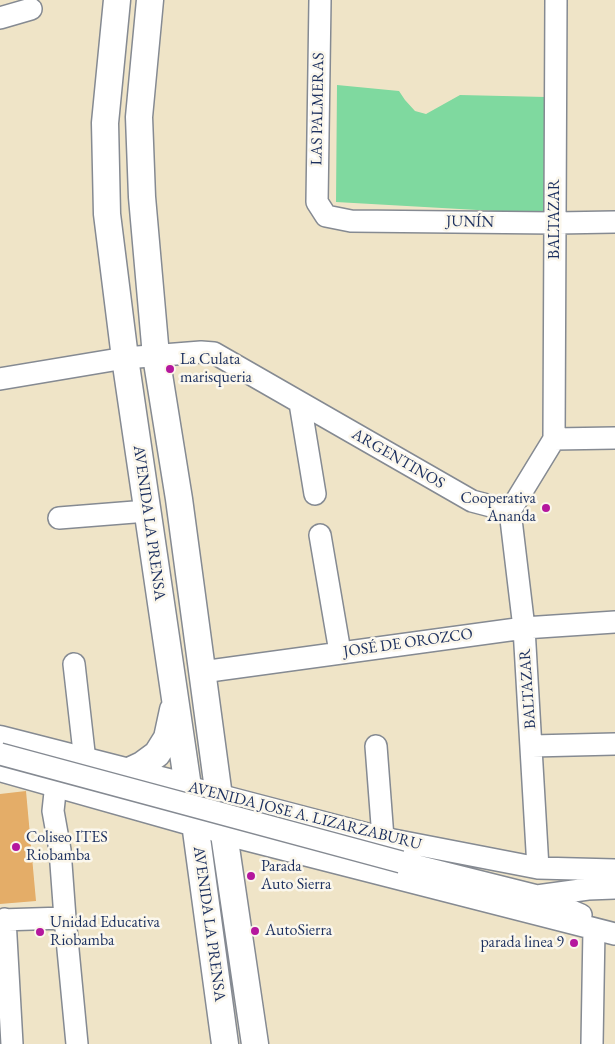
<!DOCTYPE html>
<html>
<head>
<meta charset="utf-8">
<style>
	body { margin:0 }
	canvas { display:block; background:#efe4c7 }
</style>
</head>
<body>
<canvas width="615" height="1044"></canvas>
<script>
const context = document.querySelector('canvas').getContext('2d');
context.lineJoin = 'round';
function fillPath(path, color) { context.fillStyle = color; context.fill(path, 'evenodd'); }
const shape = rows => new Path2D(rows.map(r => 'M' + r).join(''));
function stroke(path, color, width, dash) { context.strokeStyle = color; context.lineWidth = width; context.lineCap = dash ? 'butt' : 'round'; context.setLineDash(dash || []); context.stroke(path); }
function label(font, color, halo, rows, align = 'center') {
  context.font = font + ' "EB Garamond",serif'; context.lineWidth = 5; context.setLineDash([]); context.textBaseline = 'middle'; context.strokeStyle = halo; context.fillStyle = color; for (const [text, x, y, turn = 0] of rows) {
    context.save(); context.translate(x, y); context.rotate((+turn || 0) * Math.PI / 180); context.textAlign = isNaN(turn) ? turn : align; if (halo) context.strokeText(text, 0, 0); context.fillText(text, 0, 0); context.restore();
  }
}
fillPath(shape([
	[337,85,399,91,405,100,415,111,426,114,460,95,546,97,548,214,336,202]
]), '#7fd99f');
fillPath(shape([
	[26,791,36,901,0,904,0,794]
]), '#e4ad68');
const minor = shape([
	[320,0,317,202,326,216,351,221,556,223,615,222],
	[0,18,31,9],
	[0,379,125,358,201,352,214,353,472,501,510,511],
	[300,403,315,494],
	[554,439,556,0],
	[554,439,615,438],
	[510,511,524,628,538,868],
	[510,511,554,439],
	[59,518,147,511],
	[320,535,340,652],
	[74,664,85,761],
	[202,672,524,628,615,622],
	[376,746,383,838],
	[532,746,615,744],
	[56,783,53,811,60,850,65,918,77,1044],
	[188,787,383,838,538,868,615,870],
	[211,829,224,834,615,934],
	[401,862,537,896,581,915],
	[537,896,588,889,615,888],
	[5,919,12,1044],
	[0,920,65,918],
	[592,1044,594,929]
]);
const major = shape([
	[117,0,105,123,107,214,125,358,188,787,195,823,225,1044],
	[150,0,139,117,142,197,156,356,179,499,224,834,255,1044],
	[0,739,188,787],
	[0,768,195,823],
	[127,772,142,765,157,754,167,738,173,710]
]);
stroke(minor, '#858a92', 24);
stroke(major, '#858a92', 29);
stroke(minor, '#fff', 21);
stroke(major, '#fff', 26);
const minorBridge = shape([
	[0,754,401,862]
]);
stroke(minorBridge, '#858a92', 24, []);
stroke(minorBridge, '#fff', 21);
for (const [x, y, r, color] of [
	[170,369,5,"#b5179e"],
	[546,508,5,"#b5179e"],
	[16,847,5,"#b5179e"],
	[251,876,5,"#b5179e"],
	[255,931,5,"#b5179e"],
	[40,932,5,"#b5179e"],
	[574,943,5,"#b5179e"]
]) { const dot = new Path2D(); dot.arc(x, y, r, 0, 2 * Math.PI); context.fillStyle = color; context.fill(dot); stroke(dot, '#fbf7ec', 2); }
label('16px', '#1b2f5e', '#fbf7ec', [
	["LAS PALMERAS",318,109,-89],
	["BALTAZAR",555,219,-90],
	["JUNÍN",470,222,1],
	["ARGENTINOS",398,459,30],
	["AVENIDA LA PRENSA",149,523,82],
	["JOSÉ DE OROZCO",408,643,-8],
	["BALTAZAR",528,689,-94],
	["AVENIDA JOSE A. LIZARZABURU",305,816,14],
	["AVENIDA LA PRENSA",209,924,82]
]);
label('16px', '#1b2f5e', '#fbf7ec', [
	["La Culata",180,360],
	["marisqueria",180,378],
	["Cooperativa",536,499,"right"],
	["Ananda",536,517,"right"],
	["Coliseo ITES",26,838],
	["Riobamba",26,856],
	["Parada",261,867],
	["Auto Sierra",261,885],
	["Unidad Educativa",50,923],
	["Riobamba",50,941],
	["AutoSierra",265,931],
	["parada linea 9",564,943,"right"]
], 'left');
</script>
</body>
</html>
